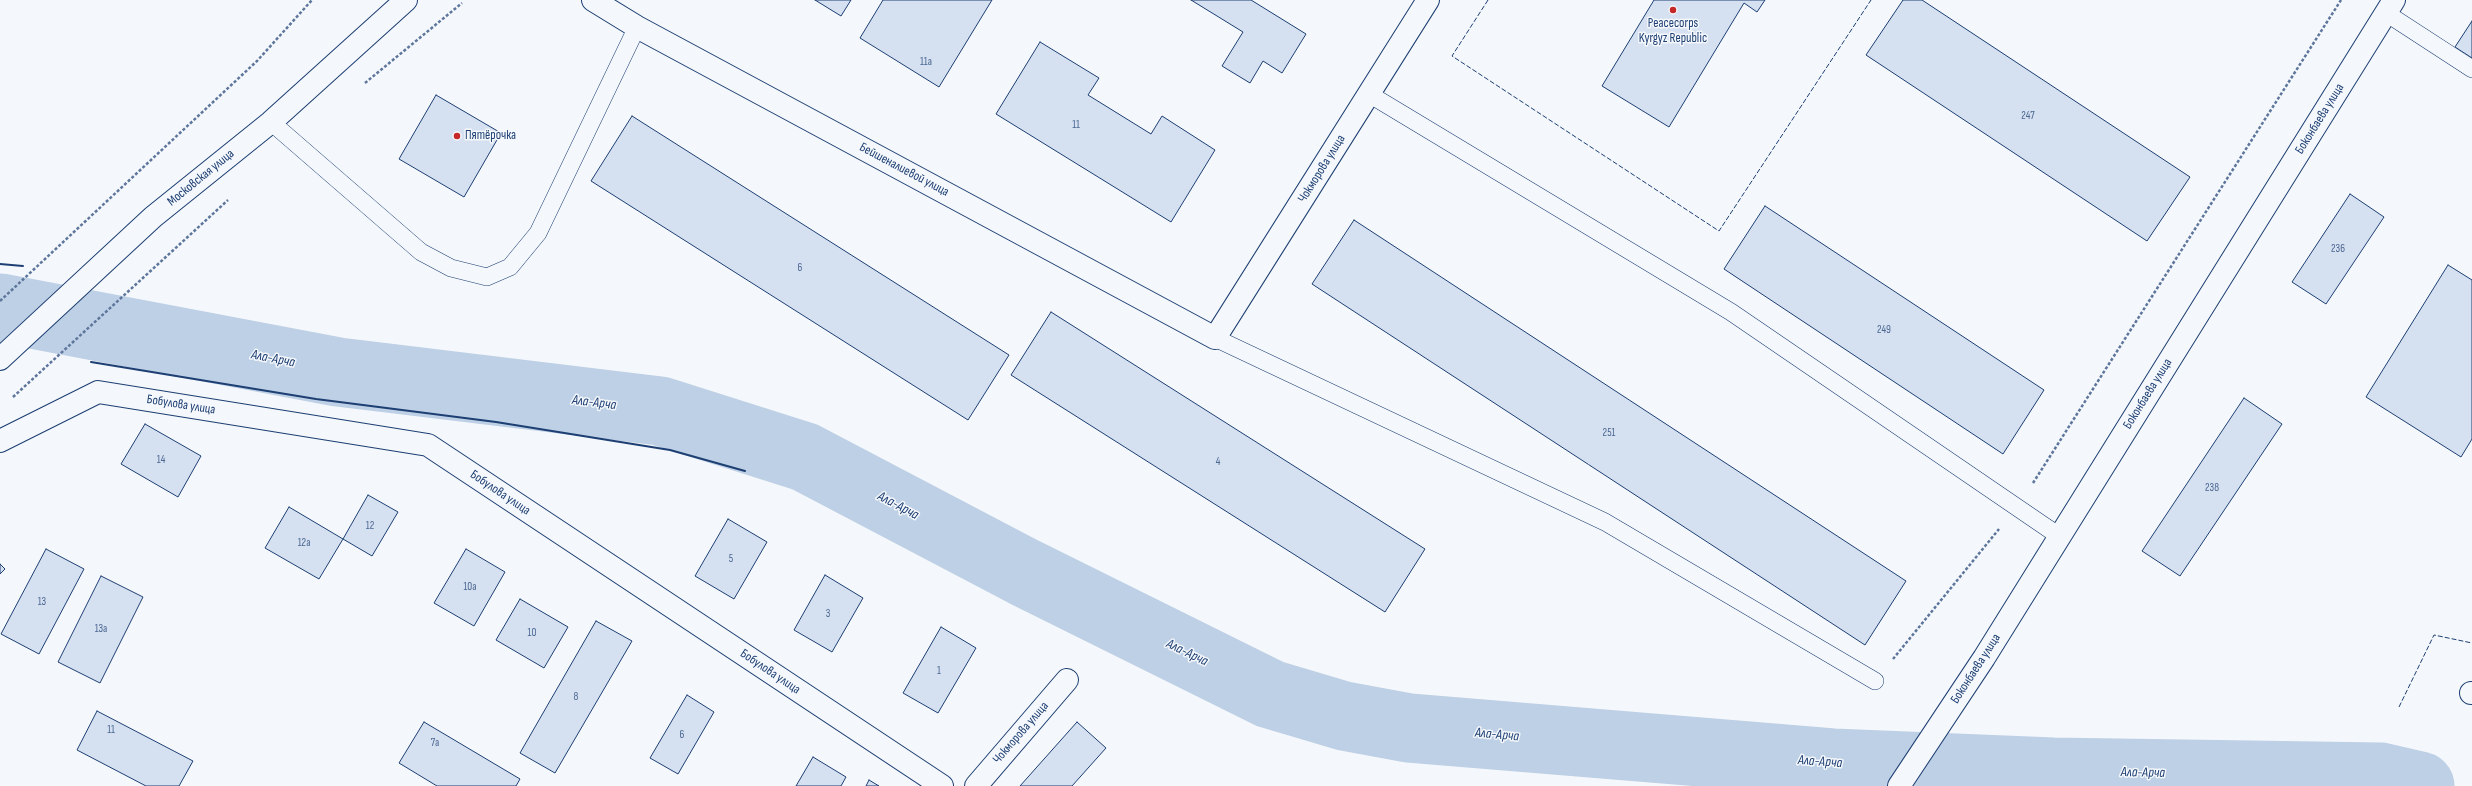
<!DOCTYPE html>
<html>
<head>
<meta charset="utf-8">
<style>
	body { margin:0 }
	canvas { display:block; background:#f4f7fb }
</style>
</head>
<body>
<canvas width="2472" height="786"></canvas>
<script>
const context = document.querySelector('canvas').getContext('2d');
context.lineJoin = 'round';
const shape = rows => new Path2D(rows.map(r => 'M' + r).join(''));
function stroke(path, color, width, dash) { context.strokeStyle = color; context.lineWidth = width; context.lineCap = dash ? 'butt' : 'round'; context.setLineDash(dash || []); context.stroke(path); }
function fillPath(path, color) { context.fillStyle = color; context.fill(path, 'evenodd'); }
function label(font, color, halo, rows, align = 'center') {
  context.font = font + ' "Sofia Sans Condensed",sans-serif'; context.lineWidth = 3; context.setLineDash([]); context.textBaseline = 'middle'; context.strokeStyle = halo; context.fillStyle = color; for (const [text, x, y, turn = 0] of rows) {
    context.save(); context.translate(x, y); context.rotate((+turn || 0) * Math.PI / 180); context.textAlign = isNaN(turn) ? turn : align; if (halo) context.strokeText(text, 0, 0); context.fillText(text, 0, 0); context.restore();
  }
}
stroke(shape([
	[0,308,338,372,660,411,805,457,1024,572,1270,694,1344,716,1409,728,1833,763,2053,772,2381,777,2420,786]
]), '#bed0e5', 69);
const building = shape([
	[815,0,851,0,841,16,815,0],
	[883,0,992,0,939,87,860,38,883,0],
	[1191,0,1251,0,1306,34,1282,73,1263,61,1250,83,1222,66,1243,32,1191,0],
	[1654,0,1765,0,1757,12,1744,3,1669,127,1602,86,1654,0],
	[1903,0,1922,0,2190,177,2147,241,1866,55,1903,0],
	[2472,21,2472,58,2455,47,2472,21],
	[1040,42,1099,78,1088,95,1151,134,1162,116,1215,150,1171,222,996,114,1040,42],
	[436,95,501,133,464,197,399,159,436,95],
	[632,116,1009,355,968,420,591,181,632,116],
	[2350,194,2384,217,2326,304,2292,282,2350,194],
	[1765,206,2044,390,2003,454,1724,269,1765,206],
	[1354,220,1906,581,1865,645,1312,284,1354,220],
	[2448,265,2472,280,2472,439,2461,457,2366,397,2448,265],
	[1051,312,1425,549,1385,612,1011,375,1051,312],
	[2244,398,2282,424,2180,576,2142,551,2244,398],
	[145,424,201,456,178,497,121,464,145,424],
	[368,495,398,512,372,556,343,539,368,495],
	[289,507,343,539,319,579,265,548,289,507],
	[728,519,767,542,734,599,695,576,728,519],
	[46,549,84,569,39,654,1,634,46,549],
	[466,549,505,572,474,626,434,603,466,549],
	[0,564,5,569,0,574,0,564],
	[825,575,863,598,832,652,794,630,825,575],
	[101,576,143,597,100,683,58,662,101,576],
	[520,599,568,627,544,668,496,640,520,599],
	[596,621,632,641,555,773,520,753,596,621],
	[941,627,976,648,938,713,903,693,941,627],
	[687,695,714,712,678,774,650,758,687,695],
	[97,711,193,761,179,786,146,786,77,750,97,711],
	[424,722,520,779,516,786,437,786,399,763,424,722],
	[1077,722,1106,748,1072,786,1020,786,1077,722],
	[813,757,846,777,841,786,796,786,813,757],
	[869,780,879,786,866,786,869,780]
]);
fillPath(building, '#d5e0f0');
stroke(building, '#1d3f73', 1);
const service = shape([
	[2386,13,2472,69],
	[1369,94,1731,312,2059,536],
	[271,122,421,252,451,268,487,277,510,267,538,233,637,27],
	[1215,338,1605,522,1875,681]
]);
const minor = shape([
	[593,0,637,27,1215,338,1428,0],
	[0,441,98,392,428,445,942,786],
	[2471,693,2472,693],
	[976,786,1067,680]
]);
const tertiary = shape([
	[1899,786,1984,658,2394,0]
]);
const secondary = shape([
	[0,359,153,217,271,122,406,0]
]);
stroke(service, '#1d3f73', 18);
stroke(minor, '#1d3f73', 24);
stroke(tertiary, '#1d3f73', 24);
stroke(secondary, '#1d3f73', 24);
stroke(shape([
	[365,83,462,3],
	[0,301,257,61,312,0],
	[13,397,228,200],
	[2033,483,2341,0],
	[1893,659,1999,529]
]), '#5e769c', 2.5, [3, 2]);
stroke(service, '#f4f7fb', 17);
stroke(minor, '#f4f7fb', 22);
stroke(tertiary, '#f4f7fb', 22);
stroke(secondary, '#f4f7fb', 22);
stroke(shape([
	[1488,0,1452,56,1719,231,1871,0],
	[2399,707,2434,635,2472,643]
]), '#1d3f73', 1, [5, 2]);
stroke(shape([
	[0,264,23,266],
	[91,362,316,399,496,422,670,450,745,471]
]), '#1d3f73', 2);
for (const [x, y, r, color] of [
	[1673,10,4,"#c62828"],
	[457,136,4,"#c62828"]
]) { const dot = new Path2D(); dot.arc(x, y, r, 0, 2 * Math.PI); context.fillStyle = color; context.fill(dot); stroke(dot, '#f4f7fb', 1.5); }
label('11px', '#4b6792', null, [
	["11a",926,62],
	["247",2028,116],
	["11",1076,125],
	["236",2338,249],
	["6",800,268],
	["249",1884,330],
	["251",1609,433],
	["14",161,460],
	["4",1218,462],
	["238",2212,488],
	["12",370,526],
	["12a",304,543],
	["5",731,559],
	["10a",470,587],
	["13",42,602],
	["3",828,614],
	["13a",101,629],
	["10",532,633],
	["1",939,671],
	["8",576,697],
	["11",111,730],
	["6",682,735],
	["7a",435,743]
]);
label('13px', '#1d3f73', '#f4f7fb', [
	["Peacecorps",1673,24],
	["Kyrgyz Republic",1673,39],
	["Пятёрочка",465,136,"left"]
]);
label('13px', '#1d3f73', '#f4f7fb', [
	["Боконбаева улица",2320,119,-58],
	["Чокморова улица",1322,169,-58],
	["Бейшеналиевой улица",904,170,28],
	["Московская улица",201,178,-39],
	["Боконбаева улица",2148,394,-58],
	["Бобулова улица",181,405,9],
	["Бобулова улица",500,493,34],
	["Боконбаева улица",1976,669,-57],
	["Бобулова улица",770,672,34],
	["Чокморова улица",1021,733,-49]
]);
label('italic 14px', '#1d3f73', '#f4f7fb', [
	["Ала-Арча",273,359,11],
	["Ала-Арча",594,403,7],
	["Ала-Арча",898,506,28],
	["Ала-Арча",1187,653,26],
	["Ала-Арча",1497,735,5],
	["Ала-Арча",1820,762,4],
	["Ала-Арча",2143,773,1]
]);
</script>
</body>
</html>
